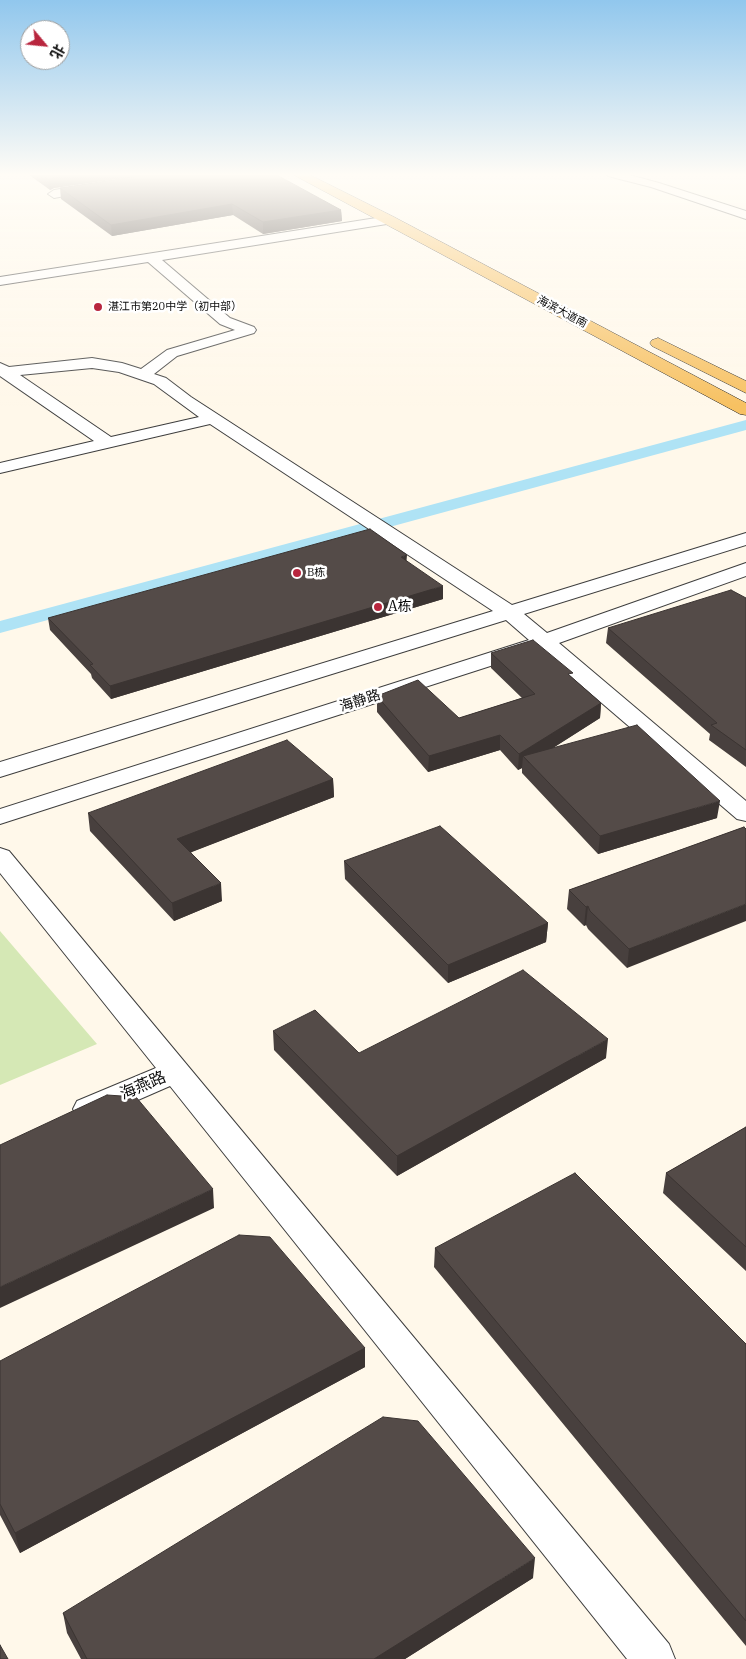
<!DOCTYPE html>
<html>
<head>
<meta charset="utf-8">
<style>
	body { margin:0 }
	#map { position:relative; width:746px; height:1659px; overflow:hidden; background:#fff8ea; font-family:"IBM Plex Serif","Noto Sans SC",serif }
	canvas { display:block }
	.north { position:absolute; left:20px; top:20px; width:50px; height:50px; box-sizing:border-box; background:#fff; border:1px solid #9d9d9d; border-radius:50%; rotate:118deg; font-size:14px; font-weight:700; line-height:20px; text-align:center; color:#0b0b0b }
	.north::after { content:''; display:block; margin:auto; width:18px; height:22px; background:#b8263e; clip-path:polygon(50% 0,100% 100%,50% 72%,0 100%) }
</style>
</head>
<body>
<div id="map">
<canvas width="746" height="1659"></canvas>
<div class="north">北</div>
</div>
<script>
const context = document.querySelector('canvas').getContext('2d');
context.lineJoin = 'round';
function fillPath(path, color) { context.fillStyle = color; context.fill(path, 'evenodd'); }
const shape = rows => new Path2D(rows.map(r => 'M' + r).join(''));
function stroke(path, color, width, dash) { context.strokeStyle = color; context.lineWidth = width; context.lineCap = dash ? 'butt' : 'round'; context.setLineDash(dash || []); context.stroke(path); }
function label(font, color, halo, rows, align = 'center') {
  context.font = font + ' "IBM Plex Serif","Noto Sans SC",serif'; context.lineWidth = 5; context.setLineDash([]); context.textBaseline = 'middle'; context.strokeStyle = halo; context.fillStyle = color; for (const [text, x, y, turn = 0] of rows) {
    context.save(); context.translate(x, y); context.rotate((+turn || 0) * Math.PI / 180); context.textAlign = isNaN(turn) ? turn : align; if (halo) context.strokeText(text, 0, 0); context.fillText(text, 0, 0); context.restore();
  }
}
fillPath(shape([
	[0,931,97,1044,0,1085]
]), '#d5e8b5');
fillPath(shape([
	[746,420,746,430,0,633,0,621,746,420]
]), '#afe3f5');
const minor = shape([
	[606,174,626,174,659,183,746,211,746,219,651,187,608,176,606,174],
	[93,184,97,186,99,188,97,190,54,198,48,194,54,190,93,184],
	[389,216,395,220,393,223,162,260,230,318,254,327,256,330,254,333,177,356,154,374,166,378,191,397,512,605,746,533,746,545,524,614,547,633,746,563,746,576,559,643,746,801,746,821,737,819,540,650,0,824,0,809,529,640,506,620,0,777,0,762,493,611,210,424,0,473,0,463,94,441,0,376,0,363,9,367,92,358,122,363,141,369,167,350,235,330,220,324,148,262,0,285,0,277,389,216],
	[92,368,119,372,154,384,199,417,111,437,20,375,92,368],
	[0,848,9,851,669,1644,675,1659,627,1659,170,1086,99,1117,88,1120,77,1117,73,1109,77,1101,156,1068,0,873,0,848]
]);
const major = shape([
	[292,174,308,174,394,217,746,403,746,415,740,414,292,174],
	[658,338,746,381,746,393,652,346,650,343,652,340,658,338]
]);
stroke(minor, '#3e3e3e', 2);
stroke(major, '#1c1c1c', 1);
fillPath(minor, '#fff');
fillPath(major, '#f7c162');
fillPath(shape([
	[28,174,151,174,54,188,50,190],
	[60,188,341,210,342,221,263,234,233,215,112,236,61,199],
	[407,561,443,599,111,699,92,678,91,674,50,630,48,618],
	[746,598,746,767,709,740,710,734,606,643,608,628],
	[491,653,572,678,601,703,600,718,553,748,717,818,598,854,522,773,522,768,518,770,500,750,428,772,377,712,377,696,459,718,522,698,491,668],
	[333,779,334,797,191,852,222,901,174,921,90,831,88,813],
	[744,827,627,968,588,929,586,925,584,926,567,909,569,890],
	[344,861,548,923,546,942,448,983,345,879],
	[273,1031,359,1053,606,1058,397,1176,274,1050],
	[746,1127,746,1271,663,1193,666,1173],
	[435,1248,746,1344,746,1646,434,1267],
	[365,1348,365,1367,20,1553,0,1515,0,1361],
	[533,1578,405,1659,81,1659,67,1633,63,1613]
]), '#48403e');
fillPath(shape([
	[76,174,151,174,54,188,50,190,49,180,53,178],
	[232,204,233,215,112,236,111,225],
	[341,210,342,221,263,234,263,222],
	[407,555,406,567,401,557],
	[443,586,443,599,111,699,110,686],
	[601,703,600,718,529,763,523,756,522,768,518,770,519,754],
	[500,735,500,750,428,772,429,756],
	[333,779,334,797,179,857,177,839],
	[720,801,717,818,598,854,600,836],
	[221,883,222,901,174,921,172,903],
	[746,904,746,921,627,968,629,949],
	[588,906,586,925,584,926,586,907],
	[548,923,546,942,448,983,448,965],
	[608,1039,606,1058,397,1176,397,1156],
	[213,1189,214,1208,0,1308,0,1287],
	[365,1348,365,1367,20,1553,15,1533],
	[535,1558,533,1578,405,1659,374,1659]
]), '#3b3432');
const building = shape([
	[41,174,76,174,53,178,49,180,41,174],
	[153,174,275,174,341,210,263,222,232,204,111,225,60,188,153,174],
	[370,529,407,555,401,557,443,586,110,686,90,665,93,664,48,618,370,529],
	[731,590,746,598,746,750,711,725,717,723,608,628,731,590],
	[533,640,573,673,568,674,601,703,519,754,500,735,429,756,377,696,418,680,459,718,535,694,491,653,533,640],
	[637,725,720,801,600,836,523,756,637,725],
	[287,740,333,779,177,839,221,883,172,903,88,813,287,740],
	[440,826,548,923,448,965,344,861,440,826],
	[744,827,746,829,746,904,629,949,590,911,588,906,586,907,569,890,744,827],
	[523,970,608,1039,397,1156,273,1031,315,1010,359,1053,523,970],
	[107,1095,136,1097,213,1189,0,1287,0,1145,107,1095],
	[746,1127,746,1247,666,1173,746,1127],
	[575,1173,746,1344,746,1621,435,1248,575,1173],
	[239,1235,270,1237,365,1348,15,1533,0,1504,0,1361,239,1235],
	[383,1417,418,1421,535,1558,374,1659,87,1659,63,1613,383,1417],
	[0,1645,8,1659,0,1659,0,1645]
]);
fillPath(building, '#544b48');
stroke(building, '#3b3432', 1);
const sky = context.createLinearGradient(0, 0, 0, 406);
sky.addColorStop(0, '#91c7ed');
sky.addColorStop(0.43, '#fffcf6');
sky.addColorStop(1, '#fffcf600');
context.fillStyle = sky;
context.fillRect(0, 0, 746, 406);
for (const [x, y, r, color] of [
	[98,307,5,"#b8263e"],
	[297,573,5,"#b8263e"],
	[378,607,5,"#b8263e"]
]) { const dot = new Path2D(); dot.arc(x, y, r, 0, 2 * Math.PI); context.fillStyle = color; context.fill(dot); stroke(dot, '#fff', 2); }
label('11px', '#0b0b0b', '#fff', [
	["湛江市第20中学（初中部）",108,307],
	["B栋",307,573]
], 'left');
label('11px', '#0b0b0b', '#fff', [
	["海滨大道南",562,312,28]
]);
label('14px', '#0b0b0b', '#fff', [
	["A栋",388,607]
], 'left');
label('14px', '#0b0b0b', '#fff', [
	["海静路",360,701,-18]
]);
label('16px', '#0b0b0b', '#fff', [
	["海燕路",143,1086,-23]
]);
</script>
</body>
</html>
